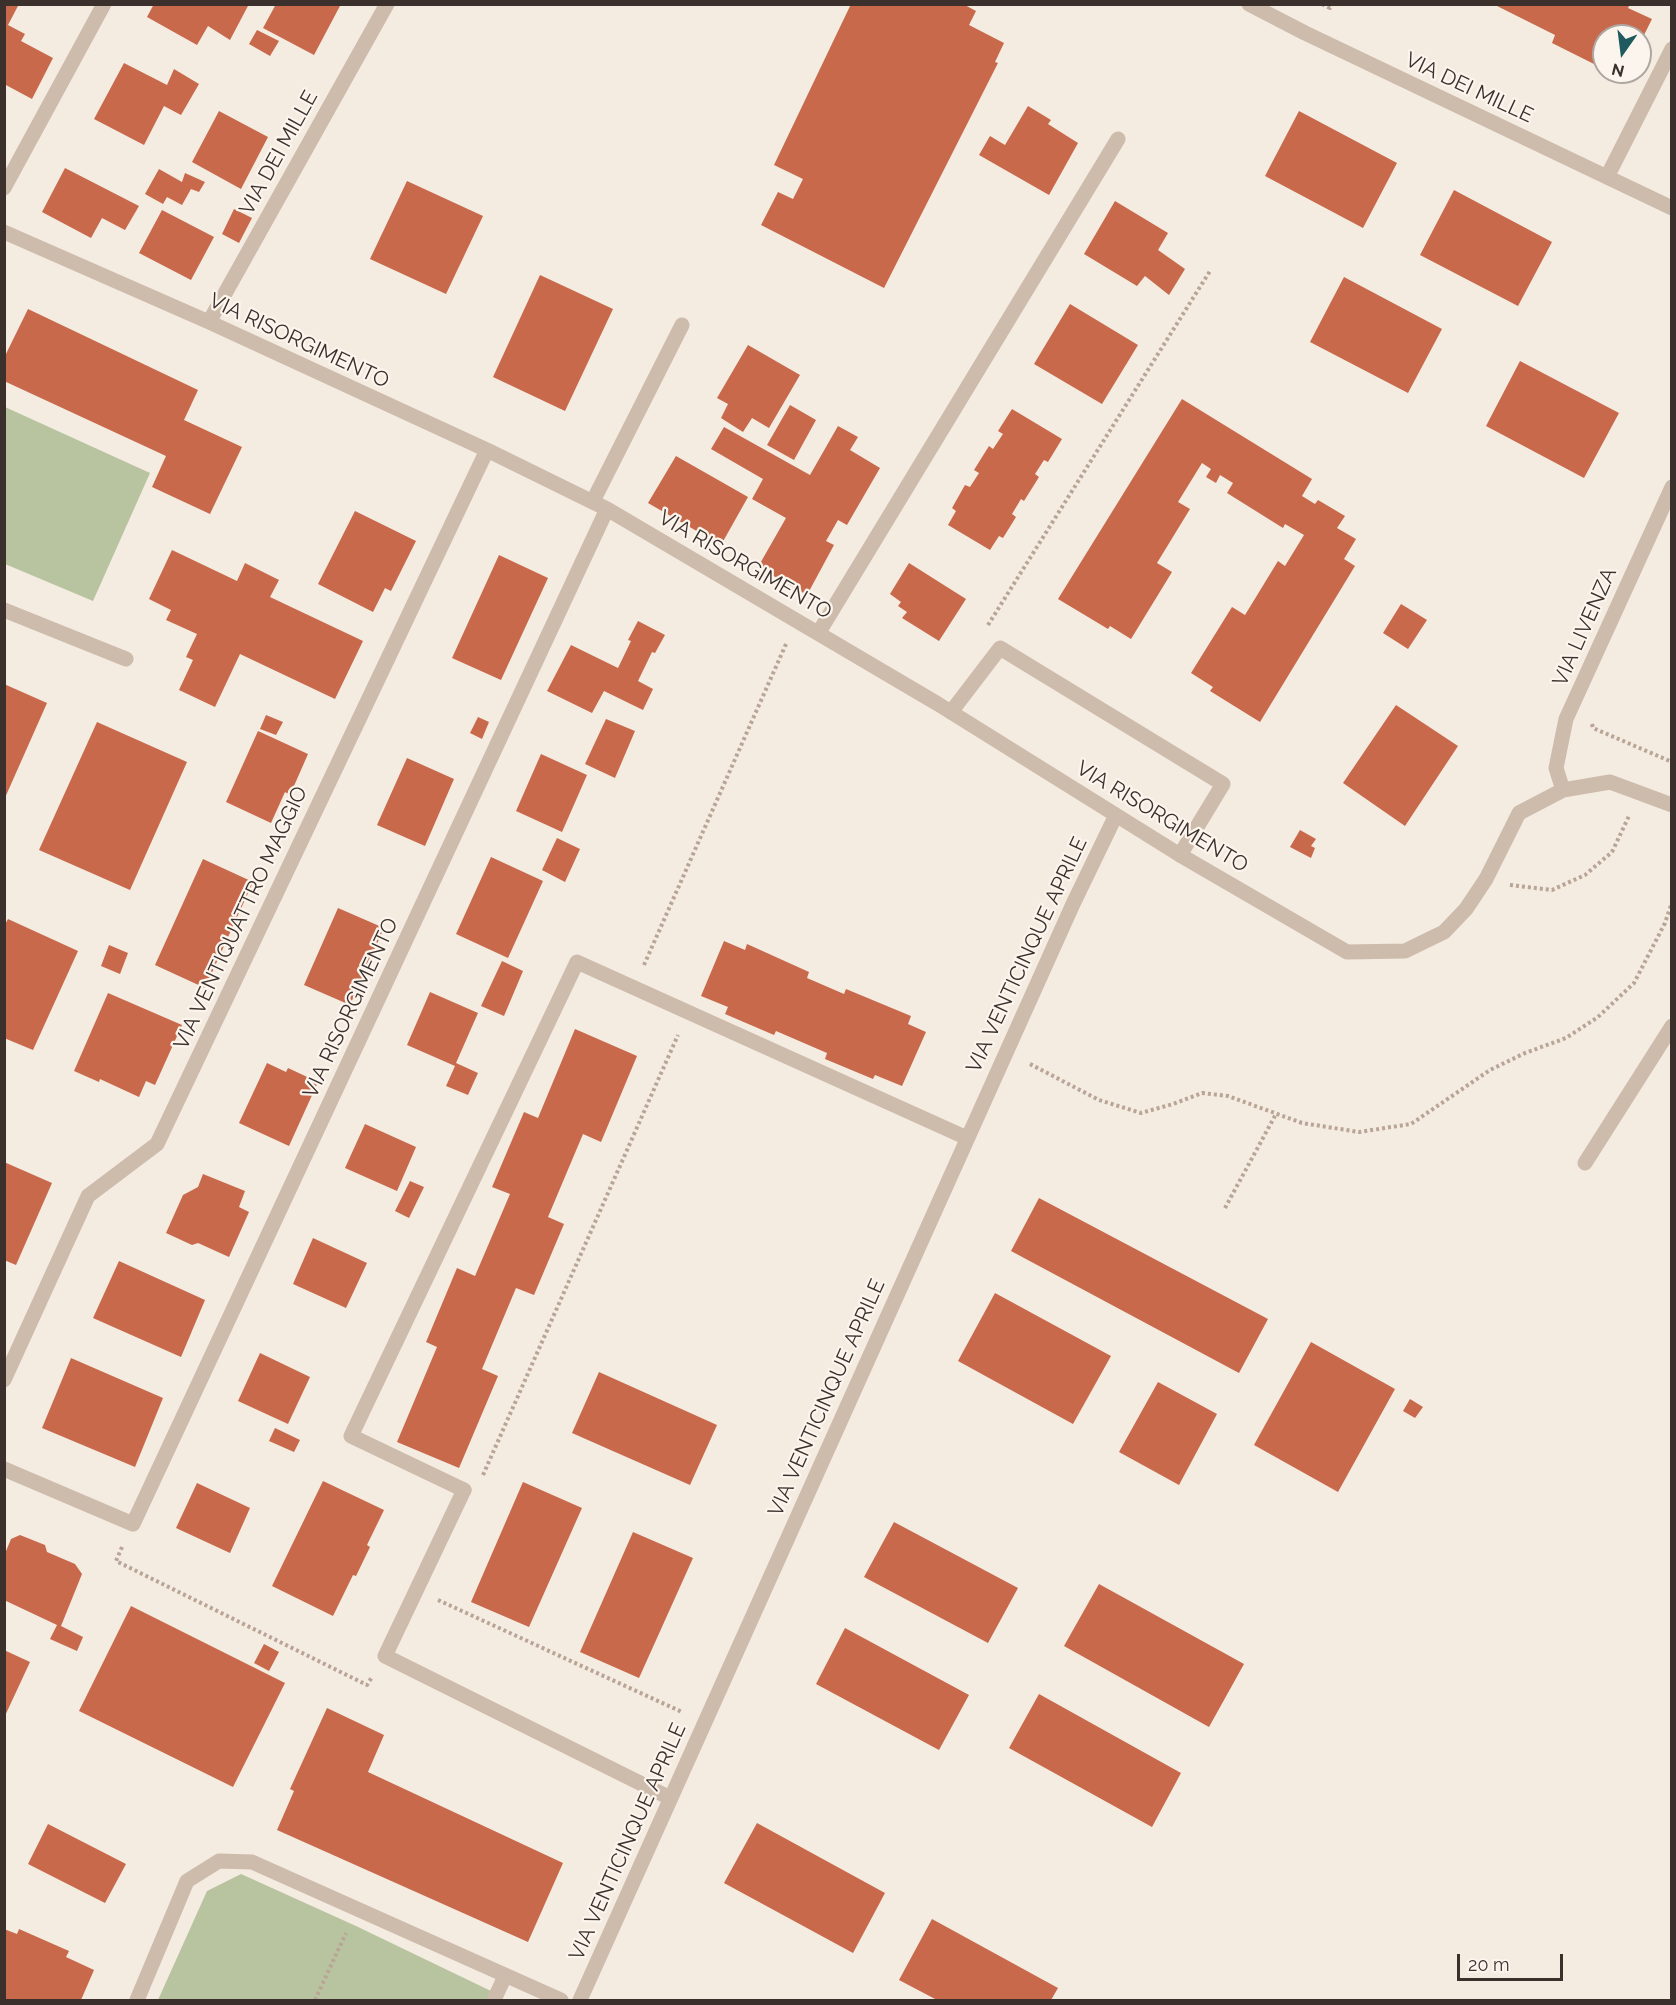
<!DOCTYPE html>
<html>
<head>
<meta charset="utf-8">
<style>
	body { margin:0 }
	#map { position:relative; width:1676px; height:2005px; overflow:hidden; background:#f4ebe1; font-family:Raleway,sans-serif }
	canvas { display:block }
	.frame { position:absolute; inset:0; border:6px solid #3b302b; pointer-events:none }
	.north { position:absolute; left:1592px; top:24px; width:60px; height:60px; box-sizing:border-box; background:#fbf5ee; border:2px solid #aea6a0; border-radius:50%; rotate:194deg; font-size:16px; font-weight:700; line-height:24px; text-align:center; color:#3b302b }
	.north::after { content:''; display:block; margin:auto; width:21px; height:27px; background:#1f5a5e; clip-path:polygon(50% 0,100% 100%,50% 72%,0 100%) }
	.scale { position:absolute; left:1457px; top:1954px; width:106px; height:27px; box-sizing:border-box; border:3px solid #3b302b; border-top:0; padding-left:8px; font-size:18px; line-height:21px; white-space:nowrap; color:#3b302b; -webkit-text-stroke:4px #fbf5ee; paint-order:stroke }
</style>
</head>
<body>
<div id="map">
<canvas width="1676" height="2005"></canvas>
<div class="frame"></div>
<div class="north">N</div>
<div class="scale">20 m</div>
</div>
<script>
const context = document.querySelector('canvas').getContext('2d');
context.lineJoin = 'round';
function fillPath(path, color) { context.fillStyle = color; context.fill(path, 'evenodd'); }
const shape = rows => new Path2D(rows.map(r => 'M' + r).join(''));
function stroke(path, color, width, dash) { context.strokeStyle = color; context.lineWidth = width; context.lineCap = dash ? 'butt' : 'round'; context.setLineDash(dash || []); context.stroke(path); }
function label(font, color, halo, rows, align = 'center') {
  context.font = font + ' Raleway,sans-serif'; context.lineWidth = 4.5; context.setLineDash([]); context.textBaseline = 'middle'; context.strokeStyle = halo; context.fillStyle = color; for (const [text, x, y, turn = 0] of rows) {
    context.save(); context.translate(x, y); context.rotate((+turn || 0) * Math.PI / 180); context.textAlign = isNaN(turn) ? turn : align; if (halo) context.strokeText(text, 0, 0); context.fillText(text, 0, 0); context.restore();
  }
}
fillPath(shape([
	[5,407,150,473,93,601,5,564],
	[241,1874,356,1926,491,1991,487,2000,158,2000,207,1891]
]), '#b8c4a0');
fillPath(shape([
	[4,4,19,4,8,25,25,34,21,41,53,58,32,99,4,84],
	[154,4,218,6,249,4,230,40,208,26,197,45,147,17],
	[276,4,341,4,314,55,263,28],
	[851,4,963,4,976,11,969,25,1004,43,995,62,998,63,884,288,761,225,778,192,793,199,803,179,774,165],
	[1493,4,1630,4,1628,8,1652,19,1640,43,1640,36,1604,36,1604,69,1552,43,1555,35],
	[257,30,279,41,270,56,249,44],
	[124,63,167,85,174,69,199,84,181,115,164,106,144,145,94,119],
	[1028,106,1051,120,1048,124,1078,143,1049,195,979,155,990,136,1005,145],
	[219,111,268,137,241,189,192,162],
	[1299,111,1397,163,1363,228,1265,176],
	[65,168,139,206,125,230,102,218,91,238,42,212],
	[159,169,182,182,185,173,205,182,199,192,191,189,182,205,167,197,163,204,145,194],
	[407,181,483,216,446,294,370,259],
	[1454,190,1552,242,1518,306,1420,255],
	[1115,201,1168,233,1158,250,1185,269,1169,295,1145,276,1137,286,1084,254],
	[234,209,252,218,239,243,222,234],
	[162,210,214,237,191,280,139,253],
	[540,275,613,309,565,411,493,377],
	[1344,277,1442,329,1408,393,1310,342],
	[1070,304,1138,345,1102,404,1034,364],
	[28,309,198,390,184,420,242,447,210,514,152,487,166,456,4,381,4,358],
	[748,345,800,375,769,428,752,418,743,432,721,418,728,404,717,398],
	[1520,361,1619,413,1584,478,1486,426],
	[1182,399,1312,479,1302,496,1315,504,1318,500,1345,516,1337,528,1356,539,1344,559,1355,566,1260,722,1210,691,1213,687,1191,673,1232,607,1245,615,1278,561,1285,566,1304,535,1285,524,1283,528,1227,493,1233,483,1220,475,1216,483,1206,477,1211,469,1202,463,1178,502,1190,509,1157,563,1172,572,1131,639,1110,626,1108,629,1058,599],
	[790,405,816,420,794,460,767,445],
	[1012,409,1062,439,1048,462,1044,460,1035,474,1039,477,1024,501,1021,499,1012,514,1016,517,1003,538,999,536,990,550,948,525,956,511,952,508,965,485,970,487,979,473,974,470,989,446,993,449,1003,434,998,431],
	[838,426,858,437,850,450,880,468,847,525,838,520,826,541,834,545,807,595,758,567,786,518,752,499,763,479,711,449,724,427,810,475],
	[676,456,748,497,721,545,648,503],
	[355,511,416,541,391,591,385,588,373,612,318,584],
	[172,550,237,581,245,563,279,580,270,597,363,641,335,699,240,654,215,707,179,690,193,660,186,657,197,634,166,620,171,610,149,599],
	[499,555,548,578,501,680,452,658],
	[909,563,966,599,939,641,902,618,907,612,898,606,901,602,890,594],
	[1401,604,1427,620,1408,649,1383,633],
	[638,621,665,635,655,653,652,652,638,681,653,689,643,710,604,691,592,713,547,691,571,645,618,668,631,641,628,640],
	[4,684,47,703,4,800],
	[1396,705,1458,746,1405,826,1343,783],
	[266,715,283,722,276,735,260,729],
	[478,717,489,722,482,739,470,733],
	[606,719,635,731,615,778,585,764],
	[97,722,187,762,130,890,39,850],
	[258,731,308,754,290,795,285,792,271,823,226,802],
	[541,754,587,775,562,832,516,811],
	[407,758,454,779,425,846,377,825],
	[1300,830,1316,839,1311,846,1315,848,1311,858,1290,847],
	[557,838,580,849,565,882,542,870],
	[491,857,543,881,508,958,456,934],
	[203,859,253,882,205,988,155,965],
	[338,908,384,928,350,1005,304,985],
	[8,919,78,951,33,1050,4,1038,4,926],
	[724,941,745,950,747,944,809,972,807,978,844,994,846,989,911,1016,908,1024,926,1032,902,1086,875,1075,873,1079,825,1059,827,1053,776,1031,774,1035,725,1014,728,1007,701,996],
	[109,945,128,953,120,974,101,966],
	[502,961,523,971,504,1016,481,1006],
	[430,992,478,1013,456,1063,478,1073,468,1095,446,1086,455,1066,407,1045],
	[108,993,182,1025,155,1085,146,1081,139,1097,100,1079,99,1082,74,1071],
	[575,1029,637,1056,601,1142,583,1134,548,1217,564,1224,534,1295,516,1288,482,1369,498,1376,459,1468,397,1442,437,1347,426,1342,457,1268,475,1276,510,1194,492,1187,524,1112,538,1118],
	[267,1063,286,1072,288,1068,318,1082,289,1146,239,1123],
	[365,1124,416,1147,397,1191,345,1168],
	[4,1162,52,1183,16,1265,4,1260],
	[203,1174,245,1191,239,1207,249,1212,229,1257,198,1243,192,1245,166,1233,183,1195,198,1187],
	[410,1181,424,1187,409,1218,395,1211],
	[1039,1198,1268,1319,1239,1373,1011,1251],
	[313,1238,367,1263,346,1308,293,1284],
	[119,1261,205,1300,181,1357,93,1318],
	[995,1293,1111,1356,1073,1424,958,1361],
	[1311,1342,1395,1389,1338,1492,1254,1445],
	[260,1353,310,1377,288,1424,238,1401],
	[71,1358,163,1398,135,1467,42,1428],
	[599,1372,717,1425,690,1485,572,1433],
	[1158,1382,1217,1414,1179,1485,1119,1452],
	[1410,1399,1423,1407,1415,1418,1403,1411],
	[275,1428,300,1440,294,1452,269,1441],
	[323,1481,384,1510,367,1545,370,1547,356,1576,353,1575,333,1616,272,1586],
	[523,1482,582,1508,529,1627,471,1602],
	[197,1483,250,1508,230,1553,176,1528],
	[894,1522,1018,1588,988,1643,864,1577],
	[633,1532,693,1558,639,1678,580,1652],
	[20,1535,45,1545,47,1552,75,1564,82,1574,61,1626,83,1637,77,1651,50,1639,57,1625,4,1600,4,1556,11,1539],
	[1099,1584,1244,1664,1209,1727,1064,1646],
	[131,1606,285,1683,233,1787,79,1711],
	[845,1628,969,1695,939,1750,816,1684],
	[264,1644,279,1652,269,1671,254,1663],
	[4,1650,30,1662,4,1718],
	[1039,1694,1181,1773,1152,1827,1009,1748],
	[327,1708,384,1735,368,1772,563,1863,528,1942,277,1830,294,1791,290,1789],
	[757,1823,885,1893,853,1953,724,1883],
	[48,1824,126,1864,105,1903,28,1864],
	[932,1919,1058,1988,1051,2000,937,2000,899,1980],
	[4,1929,17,1934,19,1929,69,1951,66,1957,94,1970,81,2000,4,2000]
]), '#c8694b');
stroke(shape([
	[1322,4,1330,8,1331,4],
	[988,625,1210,271],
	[1592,724,1593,728,1672,762],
	[1510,885,1552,890,1585,875,1612,852,1629,816],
	[644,965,786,644],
	[1030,1064,1099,1100,1141,1113,1173,1104,1202,1093,1228,1096,1302,1123,1359,1132,1411,1124,1490,1070,1525,1053,1566,1038,1598,1017,1634,983,1665,923,1672,902],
	[1225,1208,1276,1114],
	[483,1475,678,1035],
	[122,1547,116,1561,367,1685,372,1677],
	[438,1600,682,1712],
	[315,2000,346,1933]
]), '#b9a596', 4, [3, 3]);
stroke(shape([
	[593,501,682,325],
	[951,712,1000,648,1223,784,1180,855],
	[464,1490,351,1436,577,962,967,1138],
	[494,2000,505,1976]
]), '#cdbbac', 15);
stroke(shape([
	[1249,4,1305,33,1672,208],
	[1607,177,1672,49],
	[4,188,104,4],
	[4,232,209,322,487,450,607,509,938,704,1180,855,1347,952,1405,951,1444,932,1466,909,1486,879,1519,813,1563,790,1610,782,1672,805],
	[209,322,387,4],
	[4,610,126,659],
	[819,632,1118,139],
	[1563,790,1556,768,1566,719,1672,487],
	[1585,1163,1672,1026],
	[4,1380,88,1196,157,1144,487,450],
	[4,1469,133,1524,607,509],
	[464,1490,385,1656,670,1798],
	[137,2000,187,1881,219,1861,252,1862,561,2000],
	[580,2000,1073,904,1116,815]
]), '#cdbbac', 15);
label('21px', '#3b302b', '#fbf5ee', [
	["VIA DEI MILLE",1469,88,25],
	["VIA DEI MILLE",279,153,-61],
	["VIA RISORGIMENTO",299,341,25],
	["VIA RISORGIMENTO",745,565,30],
	["VIA LIVENZA",1585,627,-66],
	["VIA RISORGIMENTO",1162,817,31],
	["VIA VENTIQUATTRO MAGGIO",241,918,-65],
	["VIA VENTICINQUE APRILE",1027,955,-65],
	["VIA RISORGIMENTO",351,1008,-65],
	["VIA VENTICINQUE APRILE",827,1398,-66],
	["VIA VENTICINQUE APRILE",628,1842,-66]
]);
</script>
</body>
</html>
